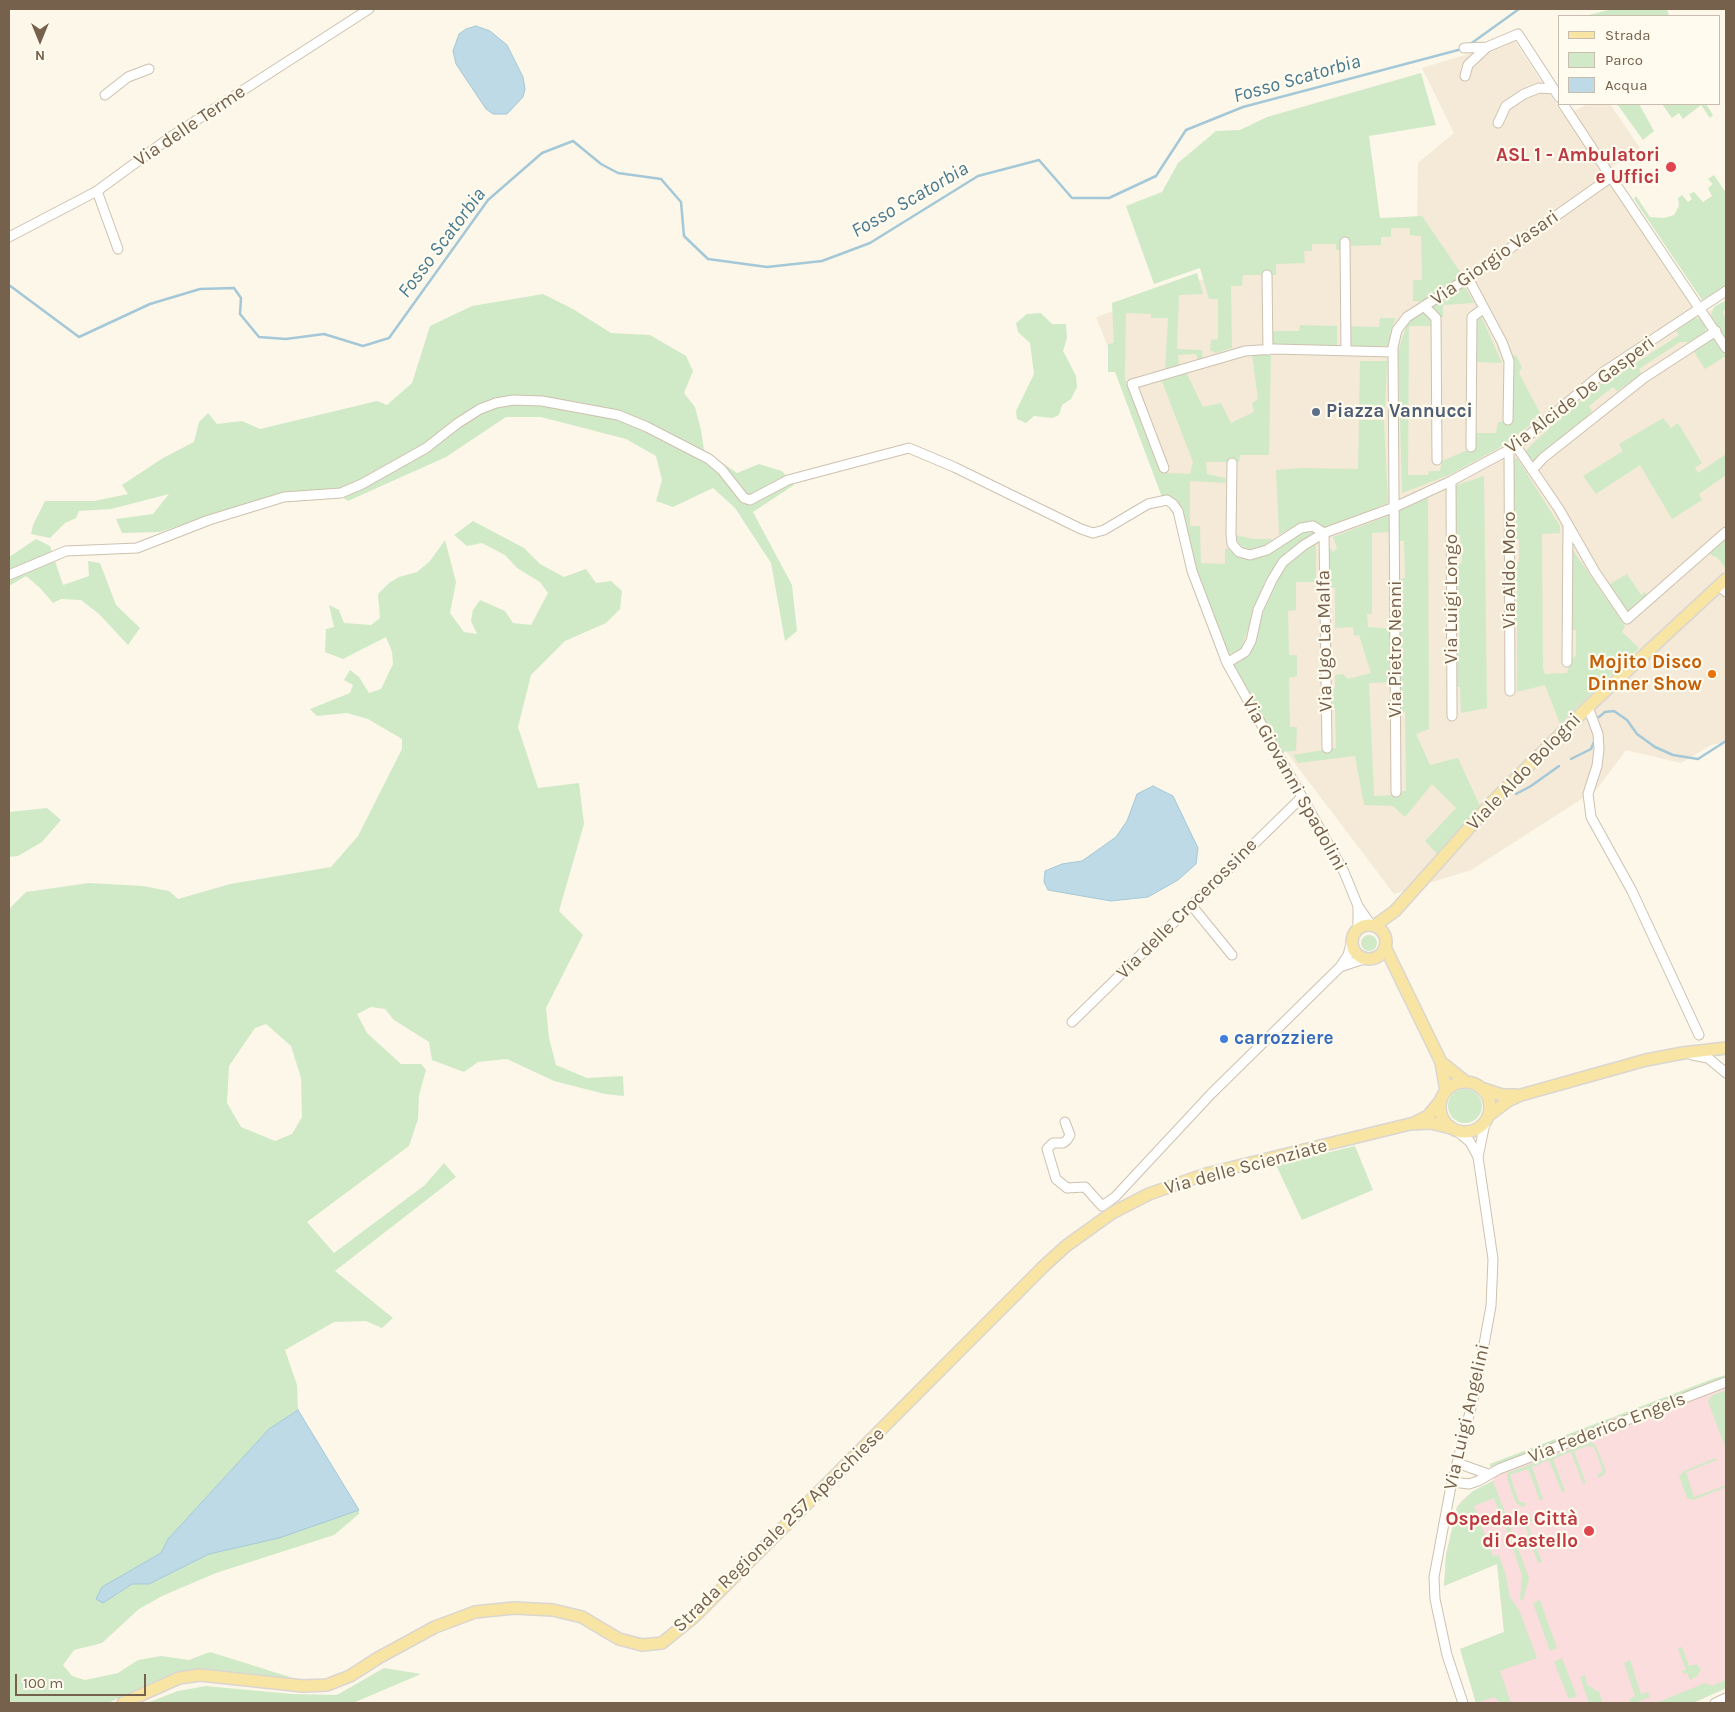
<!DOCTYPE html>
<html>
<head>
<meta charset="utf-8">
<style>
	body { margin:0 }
	#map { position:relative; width:1735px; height:1712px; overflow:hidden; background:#fcf7e9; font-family:Karla,sans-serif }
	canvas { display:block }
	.frame { position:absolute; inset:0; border:10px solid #76614d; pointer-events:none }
	.legend { position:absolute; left:1558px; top:15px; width:162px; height:90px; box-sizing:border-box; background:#fffbef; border:1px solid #c8bdae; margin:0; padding:6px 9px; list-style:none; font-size:15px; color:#76614d }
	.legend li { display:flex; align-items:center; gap:10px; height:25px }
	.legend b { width:25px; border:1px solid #c8bdae }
	.north { position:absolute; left:15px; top:15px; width:50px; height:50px; -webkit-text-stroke:4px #fffbef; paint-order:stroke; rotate:180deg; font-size:14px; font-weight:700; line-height:20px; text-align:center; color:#76614d }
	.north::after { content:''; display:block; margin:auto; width:18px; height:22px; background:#76614d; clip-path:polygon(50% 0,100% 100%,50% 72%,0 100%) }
	.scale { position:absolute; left:15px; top:1674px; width:131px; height:22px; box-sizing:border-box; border:2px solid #76614d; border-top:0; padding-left:6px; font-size:15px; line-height:18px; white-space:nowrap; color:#76614d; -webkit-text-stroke:4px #fffbef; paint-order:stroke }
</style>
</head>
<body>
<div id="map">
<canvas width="1735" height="1712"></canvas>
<div class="frame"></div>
<ul class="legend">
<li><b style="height:6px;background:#f8e5a4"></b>Strada</li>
<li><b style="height:14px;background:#d0eac7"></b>Parco</li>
<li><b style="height:14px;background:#bddae6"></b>Acqua</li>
</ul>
<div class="north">N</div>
<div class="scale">100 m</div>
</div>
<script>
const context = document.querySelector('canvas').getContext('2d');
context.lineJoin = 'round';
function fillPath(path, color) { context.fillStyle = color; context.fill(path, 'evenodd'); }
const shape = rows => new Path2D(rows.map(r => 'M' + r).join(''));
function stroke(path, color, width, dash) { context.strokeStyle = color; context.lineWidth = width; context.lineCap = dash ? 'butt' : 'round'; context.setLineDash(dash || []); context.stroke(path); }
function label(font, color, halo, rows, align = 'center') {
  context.font = font + ' Karla,sans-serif'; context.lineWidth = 4.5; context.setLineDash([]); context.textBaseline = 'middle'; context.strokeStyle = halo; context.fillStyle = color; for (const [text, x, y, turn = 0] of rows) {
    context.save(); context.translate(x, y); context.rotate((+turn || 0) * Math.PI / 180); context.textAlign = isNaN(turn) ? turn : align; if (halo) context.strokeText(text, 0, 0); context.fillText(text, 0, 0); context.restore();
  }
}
fillPath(shape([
	[1514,40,1564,116,1588,104,1610,104,1640,148,1605,172,1701,316,1726,301,1726,742,1711,745,1681,763,1626,750,1597,789,1471,870,1394,894,1287,753,1195,564,1096,317,1367,221,1417,223,1418,163,1454,133,1422,68]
]), '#f4ead7');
fillPath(shape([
	[1726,1375,1726,1688,1693,1703,1476,1703,1460,1649,1504,1632,1497,1564,1444,1586,1446,1555,1457,1507,1462,1500,1473,1491,1494,1480,1490,1464]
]), '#fadddc');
fillPath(shape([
	[1612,9,1667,9,1669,16,1585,16],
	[1421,73,1436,125,1369,136,1380,218,1422,216,1463,276,1423,302,1413,301,1413,280,1422,280,1421,236,1410,235,1410,228,1391,228,1391,237,1381,237,1381,245,1351,246,1351,242,1345,242,1345,250,1336,250,1336,244,1312,244,1312,251,1304,251,1305,263,1276,264,1276,275,1243,275,1242,286,1231,286,1232,348,1216,353,1210,350,1211,340,1218,339,1218,299,1209,299,1200,268,1154,284,1126,206,1162,192,1178,163,1216,131,1240,130,1267,117],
	[1617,104,1639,104,1654,131,1643,140],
	[1662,104,1706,104,1713,115,1710,118,1701,105,1683,119,1679,113,1672,118],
	[1714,175,1726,193,1726,286,1702,300,1634,199,1636,196,1650,217,1664,218,1674,215,1679,206,1678,198,1682,195,1688,202,1692,199,1689,194,1694,192,1703,202,1712,196,1708,188,1713,184,1708,179],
	[1197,273,1203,294,1179,295,1177,349,1202,350,1203,361,1198,362,1196,354,1178,355,1179,367,1165,371,1168,318,1151,318,1151,314,1126,313,1125,372,1125,379,1159,470,1164,468,1168,473,1190,474,1193,462,1161,379,1186,372,1203,407,1221,403,1231,423,1254,412,1252,403,1258,399,1252,355,1271,355,1269,455,1240,455,1239,462,1206,462,1207,474,1225,478,1226,483,1190,481,1190,526,1200,526,1201,563,1225,564,1225,549,1231,548,1252,558,1303,532,1310,530,1314,534,1294,547,1278,562,1264,584,1241,649,1230,654,1224,651,1196,577,1177,502,1171,497,1162,497,1115,372,1108,372,1108,344,1114,343,1112,303],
	[1464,285,1474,303,1443,305,1443,317,1439,317,1430,307],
	[543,294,573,309,611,333,650,335,686,356,693,371,684,393,695,407,701,430,704,450,737,473,759,464,782,471,794,485,753,512,792,585,797,631,785,641,771,563,735,508,713,488,673,507,656,501,662,480,656,456,626,439,541,417,506,417,446,457,348,501,329,489,279,493,160,532,122,533,116,519,153,514,169,494,111,509,79,511,76,518,65,523,50,538,31,534,33,525,45,501,94,501,128,494,122,485,163,458,194,442,199,422,208,413,217,424,242,421,260,429,377,401,387,405,412,383,430,326,472,306],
	[1726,300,1726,309,1722,312,1726,319,1726,342,1711,315,1714,307],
	[1425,312,1433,319,1432,326,1409,326,1408,475,1428,475,1429,471,1440,471,1442,461,1465,451,1475,451,1476,433,1496,433,1498,422,1511,422,1512,357,1516,355,1522,367,1519,373,1540,413,1533,419,1534,422,1504,445,1449,475,1402,493,1398,352,1407,323],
	[1041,313,1052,324,1066,324,1067,338,1063,351,1076,376,1077,387,1071,399,1062,405,1059,415,1052,418,1034,416,1026,423,1017,419,1016,411,1034,374,1030,343,1018,332,1016,323,1027,314],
	[1481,316,1502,363,1475,362,1474,319],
	[1380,318,1395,318,1388,346,1346,346,1345,326,1379,327],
	[1694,318,1702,319,1706,326,1705,332,1691,342,1680,342,1639,369,1642,374,1617,391,1613,387,1589,406,1592,411,1588,416,1542,457,1532,462,1526,455,1526,450,1569,410,1614,373,1616,376,1679,335,1676,331],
	[1300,325,1337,326,1337,347,1268,345,1268,331,1299,331],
	[1712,333,1726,356,1705,369,1691,347],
	[1360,361,1387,361,1385,412,1359,412],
	[1663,418,1671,428,1678,423,1702,463,1695,468,1698,473,1726,454,1726,475,1699,494,1702,500,1672,519,1640,465,1596,494,1583,476,1623,451,1619,444],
	[1359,420,1384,420,1388,503,1325,529,1299,524,1279,535,1276,470,1303,468,1358,469],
	[1517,458,1560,526,1560,533,1542,534,1543,669,1545,674,1567,673,1570,661,1576,655,1576,630,1567,629,1568,543,1625,626,1622,632,1639,648,1560,724,1545,685,1517,692,1517,624,1510,624,1510,605,1517,604,1517,582,1510,581,1510,563,1519,562,1519,539,1510,539,1509,462],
	[1484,476,1487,708,1461,713,1460,687,1452,687,1452,651,1460,649,1459,609,1452,610,1452,565,1462,563,1460,535,1452,534,1451,487],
	[1428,498,1429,729,1416,734,1430,765,1458,758,1480,806,1437,854,1425,841,1456,808,1432,784,1405,817,1393,806,1364,805,1355,756,1298,763,1293,755,1336,748,1335,708,1326,708,1326,689,1335,688,1335,675,1343,674,1348,679,1371,673,1359,635,1354,636,1353,627,1335,628,1335,588,1325,587,1324,549,1330,548,1333,552,1337,548,1333,537,1390,515,1390,532,1372,533,1372,614,1367,614,1368,627,1396,629,1396,580,1405,578,1404,541,1396,541,1395,512],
	[1396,682,1396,712,1405,712,1406,791,1396,792,1396,795,1374,796,1369,683],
	[473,521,524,548,540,564,564,577,586,569,596,583,611,581,622,591,620,609,606,623,565,641,531,675,518,727,538,788,579,783,584,824,559,911,583,935,546,1008,549,1038,556,1065,587,1078,623,1076,624,1096,605,1094,554,1081,507,1059,478,1062,464,1072,432,1060,429,1042,394,1020,385,1009,371,1007,357,1014,367,1033,401,1064,421,1064,426,1070,419,1095,418,1119,409,1146,307,1222,334,1253,425,1185,444,1163,456,1177,335,1271,393,1318,382,1328,366,1321,334,1322,285,1350,297,1385,298,1410,269,1429,168,1539,161,1553,102,1587,103,1603,132,1584,149,1584,209,1554,279,1537,359,1510,359,1514,334,1535,216,1573,162,1596,139,1609,102,1643,74,1650,63,1665,72,1676,85,1680,118,1673,138,1660,161,1656,189,1660,210,1652,293,1678,296,1682,209,1670,179,1673,158,1680,108,1703,9,1703,9,909,26,892,89,883,143,886,169,891,178,899,230,884,331,867,358,836,402,749,402,739,368,719,347,713,317,716,310,709,350,693,353,685,344,680,350,670,359,677,369,693,381,689,393,664,392,652,386,637,343,659,325,652,326,629,334,627,329,605,339,610,344,623,371,625,380,618,378,594,389,583,399,577,417,572,430,561,445,540,456,582,450,613,464,632,477,634,471,621,473,610,480,600,505,611,513,623,531,625,548,593,540,582,517,568,505,555,482,543,467,546,454,535],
	[266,1024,291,1046,301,1078,302,1117,292,1134,275,1141,241,1127,227,1103,229,1066,255,1028],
	[1231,534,1253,539,1273,539,1265,546,1251,551,1242,549],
	[1721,537,1726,542,1725,568,1718,558,1705,552],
	[36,539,50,546,63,585,89,576,88,561,100,563,116,605,140,628,128,645,99,614,81,600,61,599,53,603,40,588,26,576,9,586,9,557],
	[1316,542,1316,582,1296,582,1296,610,1288,611,1289,655,1297,655,1297,676,1289,678,1290,727,1297,727,1296,751,1279,752,1232,664,1247,655,1266,596,1283,569,1299,551],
	[1627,574,1641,595,1645,592,1651,599,1627,619,1605,587],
	[47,808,61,820,42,842,18,856,9,857,9,812],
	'1361 943a8 8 0 1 1 16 0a8 8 0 1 1-16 0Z',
	'1448 1106a17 17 0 1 1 34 0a17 17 0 1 1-34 0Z',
	[1355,1146,1373,1190,1302,1220,1276,1165],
	[1726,1375,1726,1378,1619,1418,1617,1416,1612,1418,1612,1421,1490,1467,1490,1464,1715,1378],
	[1726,1390,1726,1449,1708,1402,1711,1396],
	[1591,1442,1596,1446,1606,1471,1604,1475,1598,1478,1597,1475,1603,1471,1594,1447,1587,1446,1574,1451,1586,1483,1583,1484,1571,1452,1553,1459,1565,1491,1562,1492,1549,1460,1532,1467,1543,1499,1540,1501,1528,1469,1510,1475,1519,1502,1524,1502,1526,1505,1522,1507,1516,1503,1507,1479,1507,1473],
	[1716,1458,1717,1460,1686,1472,1694,1497,1726,1485,1726,1487,1693,1500,1687,1498,1679,1476,1684,1471],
	[1493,1481,1506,1515,1501,1517,1494,1498,1474,1506,1493,1556,1499,1555,1506,1576,1510,1597,1519,1610,1537,1658,1500,1671,1511,1703,1501,1703,1494,1697,1476,1703,1460,1649,1504,1632,1497,1564,1444,1586,1446,1555,1457,1507,1473,1491],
	[1531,1517,1532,1521,1527,1523,1542,1562,1538,1563,1524,1523],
	[1509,1524,1529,1578,1523,1601,1520,1599,1522,1575,1505,1526],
	[1540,1600,1557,1648,1550,1651,1533,1603],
	[1682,1647,1689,1666,1697,1664,1701,1670,1697,1676,1690,1680,1687,1673,1683,1674,1682,1671,1686,1670,1678,1648],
	[1562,1658,1577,1696,1569,1699,1554,1662],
	[1630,1660,1641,1694,1648,1692,1650,1697,1635,1703,1631,1703,1629,1700,1635,1696,1624,1663],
	[384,1668,421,1674,353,1703,147,1703,178,1691,206,1686,292,1694,337,1695],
	[1585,1675,1587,1685,1599,1692,1603,1703,1589,1703,1580,1677],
	[1726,1680,1726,1688,1693,1703,1656,1703,1705,1683,1712,1686]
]), '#d0eac7');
const water = shape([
	[476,26,490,31,507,45,523,77,525,89,523,97,507,114,493,114,486,109,456,64,453,51,459,34,466,29,476,26],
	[1153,786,1173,796,1198,848,1196,864,1178,880,1148,897,1111,901,1048,890,1044,882,1045,871,1062,864,1082,861,1116,837,1127,821,1137,794,1153,786],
	[298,1410,359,1510,279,1538,209,1554,149,1584,132,1584,103,1603,96,1599,102,1587,161,1553,168,1539,269,1429,298,1410]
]);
fillPath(water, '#bddae6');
stroke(water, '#a4c8d7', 1);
stroke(shape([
	[1469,45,1519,9],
	[9,285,79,337,150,304,200,289,234,288,241,298,240,314,259,337,286,339,324,334,363,346,389,338,488,200,542,153,573,141,601,164,618,173,661,179,681,202,684,236,708,259,767,267,822,261,870,243,978,176,1039,160,1072,198,1109,198,1156,176,1186,130,1243,107,1462,49],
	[1599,717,1605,712,1614,711,1627,720,1637,734,1655,747,1673,755,1698,759,1726,741],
	[1571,759,1591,749,1594,742],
	[1516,794,1531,786,1559,766]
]), '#a4c8d7', 2.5);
const minor = shape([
	[1464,48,1487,47,1518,34,1559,97],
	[1465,76,1468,65,1487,47],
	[105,95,128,77,149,69],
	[1563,104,1611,177],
	[1498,123,1506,106,1524,94,1539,88,1554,89],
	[97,191,118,249],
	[9,237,97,191,172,136,369,9],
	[1345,242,1346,351],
	[1267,275,1268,350],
	[1468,278,1502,342,1509,361,1508,420],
	[1424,306,1436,318,1437,460],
	[1516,446,1559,509,1595,572,1627,619,1726,532],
	[1471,447,1472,317,1483,309],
	[1509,450,1510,691],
	[1232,463,1231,534,1232,544,1239,552,1250,555,1267,550,1301,528,1313,526,1324,533],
	[1164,468,1132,384,1245,351,1275,349,1393,352],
	[1532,470,1543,458,1644,378,1716,331],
	[1451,481,1452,716],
	[1324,533,1327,748],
	[9,575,66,551,137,548,209,520,284,497,341,493,362,484,426,448,458,423,480,409,496,403,513,400,542,401,618,415,647,427,709,459,722,470,744,498,750,500,788,480,909,448,954,467,1081,529,1093,533,1104,530,1148,504,1167,500,1173,504,1178,511,1192,571,1227,663,1344,872,1358,906,1371,925],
	[1720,586,1726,592],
	[1567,662,1568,527],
	[1227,663,1245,652,1251,641,1258,610,1272,580,1283,562,1304,545,1324,533,1395,507,1451,481,1516,446,1605,371,1726,291],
	[1588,707,1598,734,1599,749,1597,766,1588,794,1591,817,1632,891,1699,1035],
	[1396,792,1393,347,1397,330,1407,317,1468,278,1611,177,1726,348],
	[1192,906,1232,955],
	[1358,928,1358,908],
	[1340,967,1364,959],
	[1072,1022,1302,797],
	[1692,1055,1708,1058,1726,1073],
	[1065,1122,1070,1135,1067,1140,1063,1143,1053,1143,1047,1149,1056,1179,1067,1188,1085,1187,1102,1206,1115,1197,1211,1094,1340,967,1348,955,1351,944],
	[1457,1131,1470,1142,1478,1157],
	[1457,1463,1488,1474],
	[1452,1482,1469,1484,1478,1481,1499,1469,1726,1382],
	[1463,1703,1447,1655,1435,1599,1434,1577,1450,1491,1476,1388,1491,1306,1493,1259,1478,1157,1485,1123],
	[1715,1703,1726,1698]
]);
const major = shape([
	'1352 942a17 17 0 1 1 34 0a17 17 0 1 1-34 0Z',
	[1374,926,1395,911,1494,800,1588,707,1726,579],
	[1385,947,1441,1062,1446,1091],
	[1441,1062,1466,1082],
	'1440 1107a25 25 0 1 1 50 0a25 25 0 1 1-50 0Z',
	[1481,1088,1502,1095,1516,1095],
	[1488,1116,1508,1101,1521,1095,1646,1060,1683,1053,1726,1048],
	[1414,1123,1428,1116,1441,1100],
	[123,1703,179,1678,200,1675,303,1686,327,1685,350,1676,378,1658,435,1627,475,1612,514,1608,553,1610,582,1617,619,1639,642,1645,662,1643,694,1617,1044,1266,1066,1246,1112,1213,1149,1194,1206,1174,1410,1124,1431,1123,1451,1128]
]);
stroke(minor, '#cec1af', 11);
stroke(major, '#dbd6d1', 14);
stroke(minor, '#fff', 9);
stroke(major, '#f8e5a4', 11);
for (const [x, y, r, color] of [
	[1671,167,6,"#e0444e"],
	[1316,412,5,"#5c6f8a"],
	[1712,674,5,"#e8710a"],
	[1224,1039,5,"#3f7fe0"],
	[1589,1531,6,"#e0444e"]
]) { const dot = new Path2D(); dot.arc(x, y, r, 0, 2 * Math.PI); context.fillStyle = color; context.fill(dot); stroke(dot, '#fffbef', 2); }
label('19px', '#76614d', '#fffbef', [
	["Via delle Terme",190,126,-34],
	["Via Giorgio Vasari",1495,258,-35],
	["Via Alcide De Gasperi",1580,395,-37],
	["Via Aldo Moro",1510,570,-90],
	["Via Luigi Longo",1452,599,-90],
	["Via Ugo La Malfa",1325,641,-91],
	["Via Pietro Nenni",1396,649,-90],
	["Viale Aldo Bologni",1524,772,-46],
	["Via Giovanni Spadolini",1294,784,61],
	["Via delle Crocerossine",1187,909,-45],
	["Via delle Scienziate",1246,1167,-15],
	["Via Luigi Angelini",1467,1417,-77],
	["Via Federico Engels",1607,1428,-21],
	["Strada Regionale 257 Apecchiese",779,1530,-44]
]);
label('bold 19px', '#be3a42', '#fffbef', [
	["ASL 1 - Ambulatori",1660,156],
	["e Uffici",1660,178],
	["Ospedale Città",1578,1520],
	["di Castello",1578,1542]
], 'right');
label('bold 19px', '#4e5e75', '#fffbef', [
	["Piazza Vannucci",1326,412]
], 'left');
label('bold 19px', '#c56008', '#fffbef', [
	["Mojito Disco",1702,663],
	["Dinner Show",1702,685]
], 'right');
label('bold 19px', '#366cbe', '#fffbef', [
	["carrozziere",1234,1039]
], 'left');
label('italic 20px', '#4a7a90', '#fffbef', [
	["Fosso Scatorbia",1297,79,-16],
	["Fosso Scatorbia",910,200,-30],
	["Fosso Scatorbia",442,243,-53]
]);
</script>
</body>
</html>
